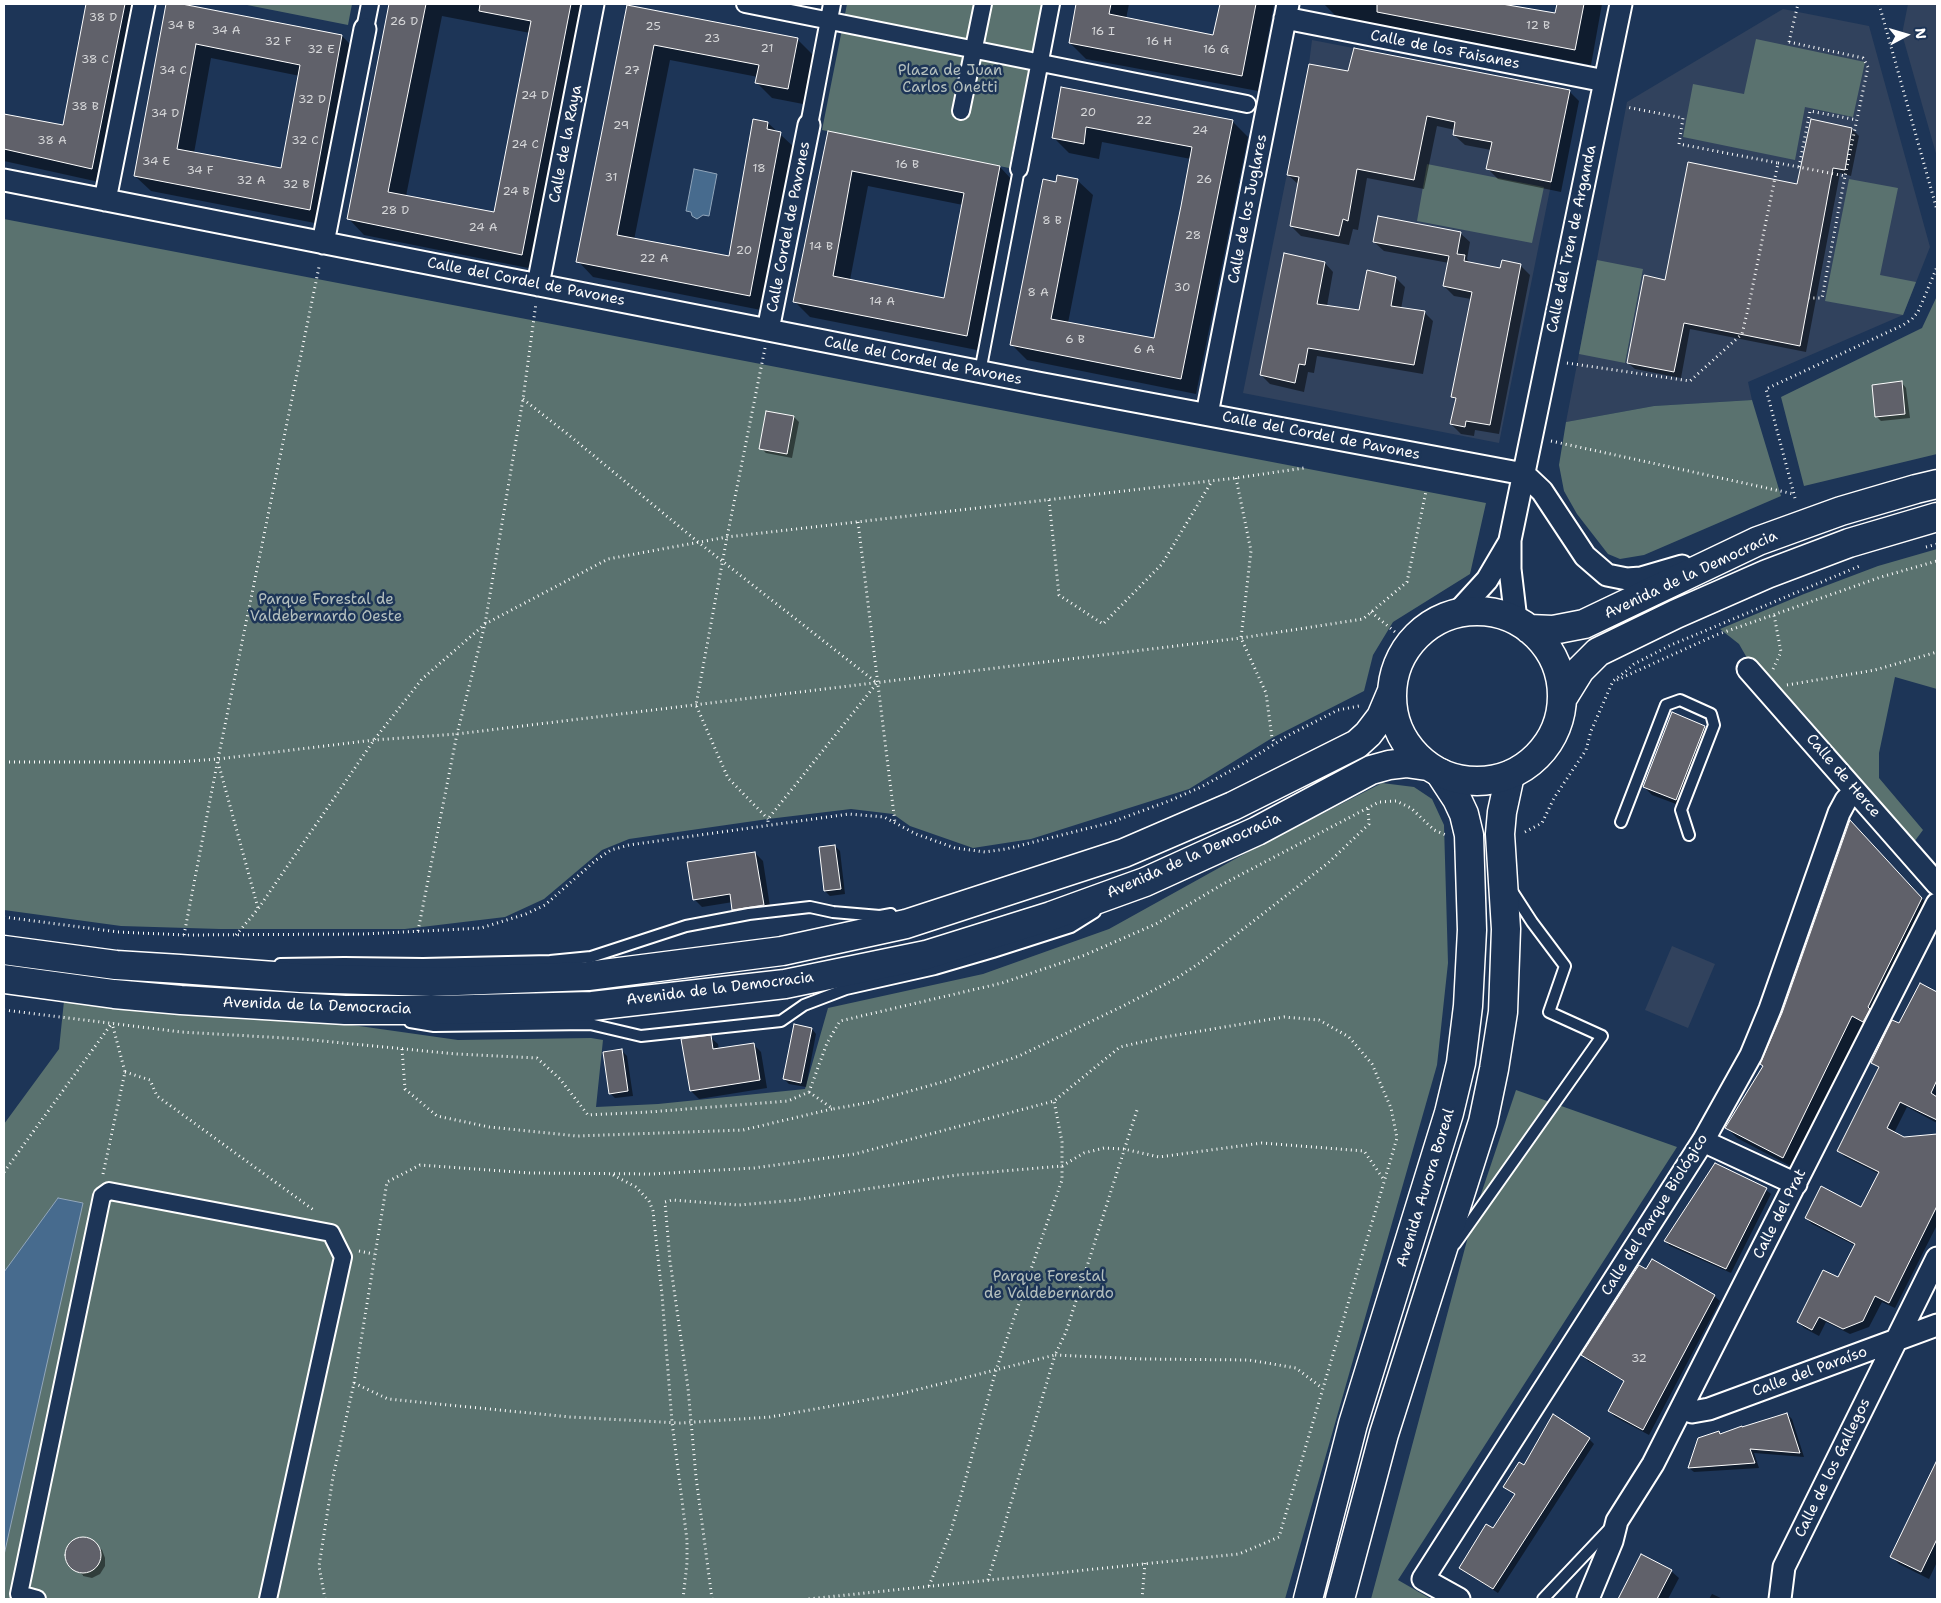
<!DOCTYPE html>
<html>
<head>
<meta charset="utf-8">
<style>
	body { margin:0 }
	#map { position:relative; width:1941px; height:1603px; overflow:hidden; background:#1d3557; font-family:"Shantell Sans",sans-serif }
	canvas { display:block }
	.frame { position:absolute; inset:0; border:5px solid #fff; pointer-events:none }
	.north { position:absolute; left:1881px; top:10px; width:50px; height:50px; -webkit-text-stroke:4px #1d3557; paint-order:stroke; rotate:84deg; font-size:14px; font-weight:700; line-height:20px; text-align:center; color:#fff }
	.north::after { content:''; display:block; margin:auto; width:18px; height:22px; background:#fff; clip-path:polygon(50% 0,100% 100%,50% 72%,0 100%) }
</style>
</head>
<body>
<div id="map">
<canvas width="1941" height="1603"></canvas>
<div class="frame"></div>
<div class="north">N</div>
</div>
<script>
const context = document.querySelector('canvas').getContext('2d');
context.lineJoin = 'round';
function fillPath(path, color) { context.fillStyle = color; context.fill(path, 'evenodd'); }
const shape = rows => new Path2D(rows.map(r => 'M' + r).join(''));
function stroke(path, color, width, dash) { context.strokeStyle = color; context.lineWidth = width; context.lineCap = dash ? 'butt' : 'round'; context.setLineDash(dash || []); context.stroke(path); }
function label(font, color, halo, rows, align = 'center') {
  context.font = font + ' "Shantell Sans",sans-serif'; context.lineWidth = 5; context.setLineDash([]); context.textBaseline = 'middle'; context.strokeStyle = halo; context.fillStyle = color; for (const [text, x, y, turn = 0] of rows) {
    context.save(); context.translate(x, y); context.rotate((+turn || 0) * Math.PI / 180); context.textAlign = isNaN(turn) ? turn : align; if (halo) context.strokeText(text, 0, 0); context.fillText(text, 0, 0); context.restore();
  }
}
fillPath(shape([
	[1908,4,1937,4,1937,157,1902,34],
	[1783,9,1869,26,1930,247,1903,315,1748,382,1752,400,1654,406,1566,422,1627,102],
	[1312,40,1570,90,1499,443,1243,393,1309,64],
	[1672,946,1715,964,1688,1028,1645,1010]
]), '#31425d');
fillPath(shape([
	[242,4,352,4,348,25],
	[847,4,1042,4,1009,168,822,130],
	[1756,39,1865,62,1853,117,1805,107,1795,160,1683,137,1693,84,1744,94],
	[1427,164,1544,187,1532,243,1417,221],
	[1849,179,1898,188,1880,275,1916,282,1903,315,1825,301],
	[4,219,1486,503,1470,574,1393,622,1373,655,1364,691,1272,738,1189,789,1031,839,973,848,910,826,893,814,851,809,768,819,629,839,602,850,544,899,505,917,405,929,220,929,121,926,4,910],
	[1597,260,1643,269,1625,363,1579,354],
	[1937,296,1937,454,1804,486,1781,397,1922,328],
	[1752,400,1781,496,1644,555,1620,559,1608,554,1577,514,1564,491,1559,465,1566,422,1654,406],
	[1937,549,1937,689,1895,677,1879,753,1879,778,1923,830,1914,842,1801,710,1747,658,1739,644,1720,629,1804,594,1878,566],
	[1382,783,1414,787,1432,799,1444,825,1448,963,1437,1065,1285,1599,4,1599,4,1124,59,1049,64,1001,113,1009,345,1024,458,1040,591,1038,603,1040,596,1107,658,1104,805,1089,828,1008,983,974,1109,929,1244,854],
	[1516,1090,1677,1147,1398,1580,1431,1599,1371,1599,1473,1218]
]), '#5a726f');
const water = shape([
	[694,169,717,174,709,216,703,215,697,219,692,216,691,212,686,211,694,169],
	[58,1198,83,1203,4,1555,4,1272,58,1198]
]);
fillPath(water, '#476b8e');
stroke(water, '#91a6bb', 1);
fillPath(shape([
	[88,4,143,4,108,184,4,161,4,114,64,127],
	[167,4,177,4,342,36,358,52,325,225,151,191,135,176],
	[211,58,300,76,282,169,194,153],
	[390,4,583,4,538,270,364,235,349,219],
	[442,16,530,33,495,213,406,196],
	[1077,4,1129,4,1126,19,1214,36,1221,4,1274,4,1258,91,1086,59,1070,43],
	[1324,4,1497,4,1556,15,1558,4,1602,4,1591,65,1336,16],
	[628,6,797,39,813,55,803,104,772,98,756,82,758,77,670,60,634,240,730,257,768,123,796,149,766,311,593,277,578,261],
	[1349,72,1569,91,1579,101,1561,192,1498,179,1488,169,1491,150,1465,145,1454,135,1455,130,1437,126,1424,189,1367,178,1358,230,1353,229,1349,245,1301,236,1291,226,1299,185,1288,175],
	[1062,88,1232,121,1248,137,1196,394,1027,360,1011,344,1057,184,1077,180,1093,195,1068,323,1155,340,1191,159,1102,142,1099,159,1069,153,1053,137],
	[1812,121,1852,129,1859,136,1851,176,1840,173,1806,352,1690,329,1681,378,1635,369,1628,363,1666,281,1798,186],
	[829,132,1000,167,1015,183,982,351,810,317,794,301],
	[868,186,963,205,945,299,850,280],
	[1460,233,1470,242,1467,259,1471,264,1501,269,1520,265,1530,275,1499,434,1475,430,1474,436,1461,434,1451,424,1456,401,1452,396,1471,299,1454,296,1444,286,1449,263,1384,251,1374,242],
	[1325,263,1333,272,1327,306,1360,312,1396,278,1405,287,1401,309,1424,312,1433,321,1423,374,1317,356,1314,373,1308,372,1304,392,1270,384,1261,375],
	[1902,383,1906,388,1910,418,1881,421,1876,416],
	[794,417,799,422,792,458,766,453,761,448],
	[1704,727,1712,734,1684,807,1652,795,1644,787],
	[1860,832,1932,909,1874,1031,1863,1026,1794,1168,1737,1138,1727,1128,1764,1066],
	[835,846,840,851,845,894,830,896,825,891,820,848],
	[755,853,763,861,771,913,741,917,734,910,733,902,702,907,694,899],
	[1921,985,1937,994,1937,1123,1907,1107,1894,1133,1904,1138,1937,1135,1937,1225,1895,1308,1882,1302,1869,1327,1850,1334,1826,1322,1819,1336,1804,1328,1798,1322,1839,1279,1856,1246,1812,1224,1806,1218,1862,1209,1879,1174,1845,1157,1838,1151,1879,1069,1873,1063,1900,1025],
	[812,1029,816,1034,806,1087,789,1084,784,1079],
	[710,1037,718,1044,719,1050,753,1044,761,1052,767,1088,699,1099,691,1091,683,1040],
	[622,1051,627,1056,633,1096,615,1098,610,1093],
	[1715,1164,1766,1190,1771,1194,1731,1273,1670,1246,1665,1241],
	[1714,1296,1720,1301,1649,1435,1615,1417,1609,1411,1625,1382,1588,1361,1583,1355],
	[1787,1414,1792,1419,1804,1457,1754,1453,1759,1468,1694,1472,1689,1468,1719,1432,1721,1435],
	[1589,1439,1594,1444,1498,1593,1465,1572,1460,1568,1493,1530,1516,1495,1505,1487,1525,1467],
	[1937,1463,1937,1562,1929,1579,1899,1564,1892,1557],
	[80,1539,89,1539,96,1544,102,1550,105,1558,105,1566,100,1574,92,1578,83,1576,83,1575,71,1566,67,1558,68,1550,72,1543],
	[1642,1556,1671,1571,1679,1578,1668,1599,1619,1599],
	[1712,1594,1723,1599,1709,1599]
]), '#0007');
const building = shape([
	[86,4,125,4,92,169,4,149,4,114,63,125,86,4],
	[166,4,182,4,342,35,310,210,134,176,166,4],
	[196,44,300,65,281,168,177,149,196,44],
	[389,4,426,4,388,192,494,212,531,21,479,11,480,4,571,4,522,255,347,219,389,4],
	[1076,4,1111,4,1109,14,1213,35,1220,4,1256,4,1242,76,1069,43,1076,4],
	[1377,4,1502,4,1555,13,1557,4,1584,4,1575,50,1377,12,1377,4],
	[627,5,798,38,788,89,755,83,759,65,654,45,617,235,729,256,753,119,768,122,767,129,781,132,750,296,576,262,627,5],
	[1354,48,1570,90,1551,182,1486,169,1492,142,1453,135,1455,122,1427,116,1414,180,1357,169,1348,221,1343,219,1339,236,1290,226,1299,177,1287,175,1309,64,1348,71,1354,48],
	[1061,87,1233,120,1181,379,1010,345,1043,179,1056,182,1057,175,1078,179,1051,319,1154,338,1181,206,1192,147,1086,127,1084,144,1052,138,1061,87],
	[1811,119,1852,128,1845,170,1833,168,1800,346,1684,323,1674,372,1627,363,1644,275,1665,280,1688,162,1797,184,1811,119],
	[828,131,1000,166,967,336,793,302,828,131],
	[852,171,964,193,944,298,833,276,852,171],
	[1378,216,1461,232,1457,254,1465,255,1464,261,1500,268,1502,260,1521,264,1490,425,1466,421,1465,427,1450,424,1456,398,1451,397,1472,292,1443,286,1449,256,1373,242,1378,216],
	[1284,253,1325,262,1317,304,1359,310,1367,270,1396,277,1391,306,1425,311,1414,365,1308,348,1305,365,1299,364,1295,383,1260,375,1284,253],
	[1902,381,1905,414,1875,417,1872,385,1902,381],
	[766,411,794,416,787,454,759,449,766,411],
	[1672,712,1705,726,1676,800,1643,787,1672,712],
	[1850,820,1922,898,1868,1007,1870,1009,1863,1022,1852,1016,1783,1158,1725,1128,1763,1066,1760,1064,1782,1013,1850,820],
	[835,845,841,889,824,891,819,847,835,845],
	[755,852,764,905,732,910,730,894,693,900,687,862,755,852],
	[1920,983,1937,992,1937,1080,1931,1093,1937,1097,1937,1120,1900,1102,1887,1128,1904,1137,1937,1134,1937,1206,1889,1303,1875,1296,1863,1321,1843,1329,1819,1317,1812,1330,1797,1322,1823,1270,1838,1277,1855,1244,1805,1218,1821,1186,1861,1207,1879,1172,1837,1151,1879,1067,1871,1063,1886,1032,1892,1020,1899,1023,1920,983],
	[794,1024,812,1028,801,1083,783,1079,794,1024],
	[711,1035,713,1049,754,1043,760,1080,690,1091,681,1039,711,1035],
	[622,1049,628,1091,609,1094,603,1052,622,1049],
	[1715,1163,1767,1188,1726,1269,1664,1241,1715,1163],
	[1652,1259,1715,1295,1643,1430,1608,1411,1624,1381,1581,1355,1639,1265,1646,1269,1652,1259],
	[1787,1413,1800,1453,1750,1449,1755,1463,1688,1468,1698,1438,1719,1431,1720,1434,1742,1426,1742,1427,1787,1413],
	[1553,1414,1590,1438,1493,1589,1459,1568,1486,1524,1493,1528,1515,1494,1503,1487,1519,1462,1524,1465,1553,1414],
	[1937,1460,1937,1539,1921,1572,1890,1557,1937,1460],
	'65 1555a18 18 0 1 1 36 0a18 18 0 1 1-36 0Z',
	[1641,1554,1672,1570,1657,1599,1618,1599,1641,1554]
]);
fillPath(building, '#60616a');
stroke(building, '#fff', 1);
const service = shape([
	[980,372,1019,169],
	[1621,822,1666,705,1680,700,1711,714,1714,725,1681,810,1689,835],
	[280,964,344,963,423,964,550,961,591,957,686,926,749,914,810,907,833,912,880,916,891,914],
	[410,1022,434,1026,590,1024,641,1036,781,1021,804,1005,846,989,935,969,993,952,1071,927,1095,912],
	[1455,1244,1602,1036,1549,1012,1565,966,1532,922,1510,888],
	[1543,1599,1613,1525]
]);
const pedestrian = shape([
	[745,4,1247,104],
	[365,29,370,4],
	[961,111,983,4],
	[809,125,832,4],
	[1019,169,1051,4],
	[37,1599,19,1594,102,1196,109,1191,331,1233,343,1257,268,1599]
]);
const minor = shape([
	[1285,18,1605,81],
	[4,180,1038,383,1524,474],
	[105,200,144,4],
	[323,243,365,29],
	[538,285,593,4],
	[768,330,809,125],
	[1207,414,1288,4],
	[1524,474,1542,491,1585,556,1607,575,1627,579,1641,578,1682,566],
	[1456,614,1487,580,1510,541],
	[1516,620,1510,569,1510,540,1621,4],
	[1748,669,1937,884],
	[1703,1141,1796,1184],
	[1682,1408,1692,1412,1709,1409,1937,1325],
	[1459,1599,1423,1579,1703,1141,1751,1055,1770,1009,1839,813,1846,800,1855,791],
	[1588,1599,1612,1541,1617,1521,1653,1464,1937,904],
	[1780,1599,1784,1567,1937,1258]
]);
const secondary = shape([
	[1308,1599,1353,1424,1449,1113,1461,1063,1468,1006,1472,930,1469,835,1464,814,1457,799,1440,773],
	[1340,1599,1384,1434,1483,1122,1494,1069,1503,1012,1506,929,1500,834,1502,812,1510,775]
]);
const primary = shape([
	'1392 696a85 85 0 1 1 170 0a85 85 0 1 1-170 0Z',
	[1529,629,1553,630,1584,624,1758,541,1841,511,1916,489,1937,484],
	[1562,699,1580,670,1598,652,1676,614,1767,574,1849,543,1937,517],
	[4,950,116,965,180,969,301,978,431,982,588,976,782,951,906,924,1124,853,1233,806,1357,744,1368,734,1381,717,1392,691],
	[4,979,114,994,181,1000,345,1010,436,1010,592,1006,785,984,926,955,1051,916,1145,882,1257,831,1371,770,1389,765,1406,763,1427,766]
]);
stroke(service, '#fff', 14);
stroke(pedestrian, '#fff', 20);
stroke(minor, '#fff', 25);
stroke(secondary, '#fff', 31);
stroke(primary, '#fff', 31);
stroke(shape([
	[1879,4,1937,210],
	[1789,42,1863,58,1868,67,1845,176],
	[1789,42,1798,4],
	[1778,163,1845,176,1822,298,1809,298],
	[1799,167,1810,111,1857,120],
	[765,348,727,537,696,705,728,778,768,819],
	[1567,363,1690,381,1742,334,1748,309,1778,163,1679,144,1683,118,1626,107],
	[523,399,570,436,698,542,877,683,768,819,768,825],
	[1551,441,1794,494],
	[1236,478,1251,551,1241,638,1266,693,1272,738,1275,743],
	[1795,498,1766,389,1903,325,1912,319,1918,312,1937,267],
	[1049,500,1059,595,1103,624,1162,564,1212,481],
	[858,522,895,823],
	[1926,547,1937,544],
	[1371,612,1395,632],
	[1773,669,1781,652,1774,615],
	[1617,680,1716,635,1881,577,1937,561],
	[1787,685,1875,670,1937,652],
	[4,762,178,762,218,759,374,740,457,734,1241,638,1363,619,1407,582,1426,491],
	[218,762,258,908],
	[1525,832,1542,823,1554,798,1586,750,1591,731,1613,681,1626,671,1634,664,1671,645,1862,565],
	[4,917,118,932,184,935,365,934,481,928,526,914,545,905,596,860,611,850,629,845,849,814,884,817,916,834,955,848,985,852,1006,849,1109,823,1169,801,1201,787,1241,765,1287,736,1338,710,1359,706],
	[418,931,457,734,485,624,523,399,536,303],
	[184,935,218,759,319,267],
	[236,935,258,909,374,740,422,679,485,624,608,559,727,537,1236,478,1304,468],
	[4,1010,181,1032,302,1039,456,1054,537,1058,560,1079,588,1115,649,1112,788,1101,809,1092,827,1043,840,1021,1002,983,1085,955,1156,924,1223,884,1379,802,1396,801,1411,808,1434,830,1446,835],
	[402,1049,405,1089,437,1116,489,1127,577,1136,743,1130,832,1109],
	[125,1072,150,1080,157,1096,315,1211],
	[809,1092,833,1109,871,1102,946,1081,1019,1056,1123,1006,1177,978,1201,962,1328,863,1369,824,1368,808],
	[4,1172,112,1023],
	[103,1174,125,1072,112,1023],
	[613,1175,636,1187,649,1201,653,1211,662,1295,672,1422,687,1540,687,1563,683,1599],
	[359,1251,374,1254],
	[354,1383,388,1399,570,1417,680,1423,770,1417,900,1394,1055,1355,1066,1332,1137,1110],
	[988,1580,1055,1355,1143,1359,1249,1360,1296,1368,1322,1388],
	[929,1586,951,1531,996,1370,1062,1180,1062,1142,1054,1101],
	[325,1599,319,1566,333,1477,354,1383,387,1182,420,1165,530,1173,652,1174,754,1168,855,1154,1054,1101,1120,1047,1159,1038,1284,1017,1319,1020,1349,1037,1372,1064,1391,1108,1397,1138,1279,1537,1239,1554,808,1599],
	[712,1599,696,1477,688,1388,670,1261,665,1202,672,1200,739,1205,796,1200,957,1175,1062,1166,1084,1153,1104,1148,1124,1149,1159,1157,1262,1143,1364,1151,1384,1180],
	[1142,1599,1145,1563]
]), '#fff', 3, [1, 4]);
stroke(service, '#1d3557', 10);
stroke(pedestrian, '#1d3557', 16);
stroke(minor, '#1d3557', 21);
stroke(secondary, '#1d3557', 28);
stroke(primary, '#1d3557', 28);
label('12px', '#d7d8da', null, [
	["38 D",103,18],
	["26 D",404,22],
	["34 B",181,26],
	["12 B",1538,26],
	["25",653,27],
	["34 A",226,31],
	["16 I",1103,32],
	["23",712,39],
	["32 F",278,42],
	["16 H",1159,42],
	["21",767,49],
	["32 E",321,50],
	["16 G",1216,50],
	["38 C",95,60],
	["34 C",173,71],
	["27",632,71],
	["24 D",535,96],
	["32 D",312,100],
	["38 B",85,107],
	["20",1088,113],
	["34 D",165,114],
	["22",1144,121],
	["29",621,126],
	["24",1200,131],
	["38 A",52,141],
	["32 C",305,141],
	["24 C",525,145],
	["34 E",156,162],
	["16 B",907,165],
	["18",759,169],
	["34 F",200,171],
	["31",611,178],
	["26",1204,180],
	["32 A",251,181],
	["32 B",296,185],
	["24 B",516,192],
	["28 D",395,211],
	["8 B",1052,221],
	["24 A",483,228],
	["28",1193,236],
	["14 B",821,247],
	["20",744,251],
	["22 A",654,259],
	["30",1182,288],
	["8 A",1038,293],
	["14 A",882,302],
	["6 B",1075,340],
	["6 A",1144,350],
	["32",1639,1359]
]);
label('15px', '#fff', '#1d3557', [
	["Calle de los Faisanes",1445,50,11],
	["Calle de la Raya",566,144,-79],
	["Calle de los Juglares",1248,209,-79],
	["Calle Cordel de Pavones",789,227,-79],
	["Calle del Tren de Arganda",1572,239,-78],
	["Calle del Cordel de Pavones",526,282,11],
	["Calle del Cordel de Pavones",923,361,11],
	["Calle del Cordel de Pavones",1321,436,11],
	["Avenida de la Democracia",1691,575,-25],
	["Calle de Herce",1843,776,49],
	["Avenida de la Democracia",1194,856,-24],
	["Avenida de la Democracia",720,989,-7],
	["Avenida de la Democracia",317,1006,2],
	["Avenida Aurora Boreal",1426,1188,-73],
	["Calle del Prat",1780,1214,-63],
	["Calle del Parque Biológico",1655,1215,-58],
	["Calle del Paraíso",1810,1372,-20],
	["Calle de los Gallegos",1833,1468,-64]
]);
label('15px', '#b5c0be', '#1d3557', [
	["Plaza de Juan",950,71],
	["Carlos Onetti",950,88],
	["Parque Forestal de",326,600],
	["Valdebernardo Oeste",326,617],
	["Parque Forestal",1049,1277],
	["de Valdebernardo",1049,1294]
]);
</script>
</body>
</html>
